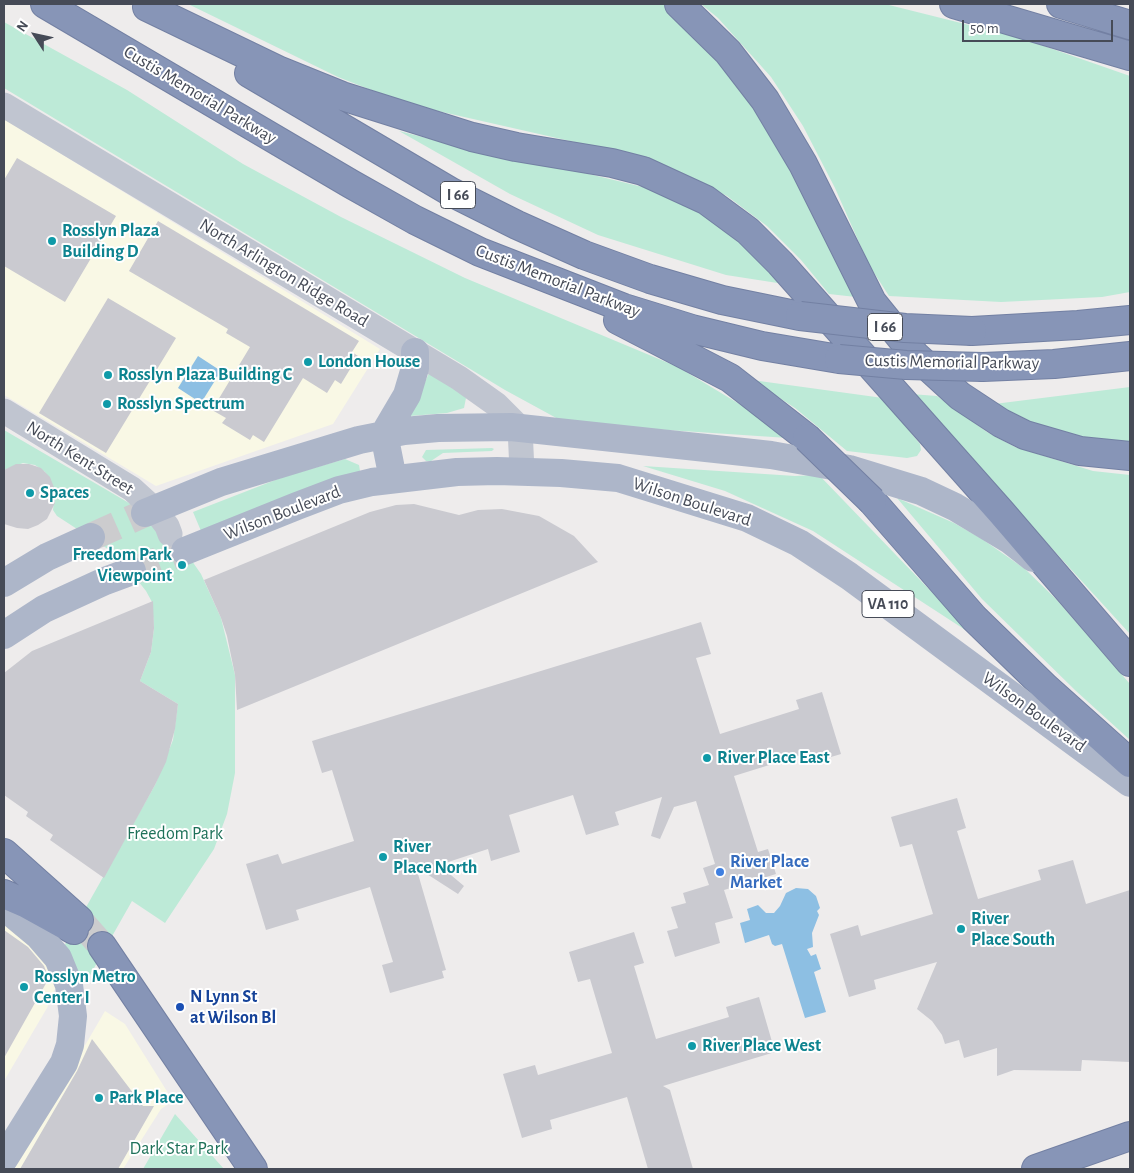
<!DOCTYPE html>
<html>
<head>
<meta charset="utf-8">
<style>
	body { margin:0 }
	#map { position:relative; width:1134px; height:1173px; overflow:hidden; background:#eeecec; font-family:"Alegreya Sans",sans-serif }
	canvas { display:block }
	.frame { position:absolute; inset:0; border:5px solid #464b57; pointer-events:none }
	.north { position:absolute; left:10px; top:10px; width:50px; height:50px; -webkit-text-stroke:4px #fff; paint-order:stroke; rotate:305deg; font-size:14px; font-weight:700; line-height:20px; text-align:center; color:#464b57 }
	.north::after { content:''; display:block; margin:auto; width:18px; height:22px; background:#464b57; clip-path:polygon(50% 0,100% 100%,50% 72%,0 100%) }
	.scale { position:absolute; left:962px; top:20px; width:151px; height:22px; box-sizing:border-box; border:2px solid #464b57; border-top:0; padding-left:6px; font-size:15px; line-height:18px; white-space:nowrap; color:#464b57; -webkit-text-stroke:4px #fff; paint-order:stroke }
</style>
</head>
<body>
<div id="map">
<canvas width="1134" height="1173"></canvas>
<div class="frame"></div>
<div class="north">N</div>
<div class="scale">50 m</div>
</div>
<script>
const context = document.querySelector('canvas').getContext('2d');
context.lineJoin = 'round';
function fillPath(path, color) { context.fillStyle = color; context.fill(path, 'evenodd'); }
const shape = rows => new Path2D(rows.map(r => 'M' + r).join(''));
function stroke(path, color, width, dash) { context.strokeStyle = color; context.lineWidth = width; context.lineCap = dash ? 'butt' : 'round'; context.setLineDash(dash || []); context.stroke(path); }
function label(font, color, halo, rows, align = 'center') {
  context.font = font + ' "Alegreya Sans",sans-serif'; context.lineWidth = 4; context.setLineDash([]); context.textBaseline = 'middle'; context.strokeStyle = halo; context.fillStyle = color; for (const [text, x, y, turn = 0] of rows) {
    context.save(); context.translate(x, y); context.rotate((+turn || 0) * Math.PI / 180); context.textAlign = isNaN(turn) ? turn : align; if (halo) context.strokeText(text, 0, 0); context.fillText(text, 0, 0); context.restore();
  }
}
fillPath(shape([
	[4,119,380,349,333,424,156,486,4,395],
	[4,919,15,927,59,979,47,1008,4,1081],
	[105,1011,125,1024,173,1101,161,1109,123,1169,13,1169]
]), '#f9f8e5');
fillPath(shape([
	[188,4,667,4,713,46,778,134,856,297,829,294,801,260,767,226,727,196,677,171,636,156,407,104,338,77],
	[701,4,885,4,1021,38,1130,76,1130,292,1102,297,1001,302,889,296,869,265,835,188,803,126,771,77,718,18],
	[4,22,127,90,243,164,341,217,465,278,678,367,741,405,788,438,592,425,560,420,505,390,4,88],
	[399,131,505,158,556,166,651,189,687,204,737,239,784,284,726,275,598,235,510,194],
	[429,373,461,393,466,398,464,408,447,413,410,416],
	[752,380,883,398,920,444,921,450,917,456,907,458,847,451,795,408],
	[1130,387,1130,443,1100,442,1068,435,1033,423,994,404],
	[911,394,937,396,987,432,1015,447,1093,471,1130,475,1130,634],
	[4,430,141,510,185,551,201,574,221,618,235,675,235,773,227,814,214,849,165,923,132,901,85,984,54,964,155,785,173,740,178,704,140,681,151,652,154,628,152,602,146,591,123,562,111,551,57,516,53,510,55,490,45,472,35,465,23,463,4,470],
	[492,448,494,449,492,451,443,453,431,461,426,461,422,457,426,450],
	[345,459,359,465,360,471,357,474,201,531,193,512,283,477],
	[643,466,795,476,819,475,973,635,813,531,725,491],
	[897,498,954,523,982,539,1025,569,1056,599,1130,684,1130,740,1076,691,982,599],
	[175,1114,224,1169,143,1169]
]), '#bdead7');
fillPath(shape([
	[198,356,221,371,201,403,178,388],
	[796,888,808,889,816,896,820,908,817,911,819,915,812,933,813,947,807,949,811,956,816,954,821,969,814,972,826,1012,805,1018,782,944,775,946,772,944,769,935,745,943,740,923,750,920,747,909,758,905,766,913,774,913,780,906,786,893]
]), '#8dbfe3');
fillPath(shape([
	[17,158,116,216,65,302,4,266,4,180],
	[158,221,359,341,352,352,358,356,341,384,335,380,327,393,303,378,264,442,253,435,250,440,222,423,226,418,212,410,250,347,226,333,228,329,129,271],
	[108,298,176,338,106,453,39,413],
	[16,464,29,464,41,468,50,477,55,490,55,503,47,519,38,525,28,529,17,528,4,524,4,470],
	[414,504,459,515,478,510,502,509,539,516,574,536,598,562,237,710,235,675,227,636,221,618,204,580,370,512,396,505],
	[153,601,154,628,151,652,140,681,178,704,175,729,166,762,155,785,104,878,50,840,53,835,26,816,28,812,4,795,4,673,32,651],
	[701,622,711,654,696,658,720,734,799,709,796,700,822,692,841,754,814,762,811,752,734,776,758,852,768,849,776,874,724,890,733,918,715,923,720,943,675,957,667,931,678,928,671,907,686,903,683,893,709,885,703,868,715,864,696,801,674,807,660,839,651,836,662,797,615,812,619,825,586,835,573,795,509,815,520,852,491,861,488,849,439,865,464,886,458,894,416,867,446,970,442,971,444,978,390,993,382,965,393,962,370,887,296,910,299,920,266,930,246,864,278,854,282,864,354,841,332,770,322,773,312,741],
	[957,798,966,828,957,831,978,899,1041,880,1038,870,1073,860,1086,904,1130,890,1130,1062,1082,1060,1081,1071,1014,1070,997,1076,997,1048,964,1058,959,1040,945,1044,942,1035,932,1021,917,1009,937,962,874,980,876,989,849,997,830,934,858,925,861,936,933,914,912,844,900,847,891,817],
	[4,930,28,947,44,966,49,978,4,1058],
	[634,932,644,963,634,966,656,1039,729,1017,726,1007,759,997,775,1052,663,1086,670,1090,693,1169,648,1169,627,1097,550,1120,552,1129,522,1138,503,1074,535,1065,538,1075,612,1053,590,979,578,982,569,952],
	[92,1039,143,1106,154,1106,118,1169,20,1169,77,1071]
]), '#cacad0');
stroke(shape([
	[91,537,145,513],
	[132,571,185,551]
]), '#ccccce', 28, [28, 14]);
stroke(shape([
	[79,920,102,946]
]), '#ccccce', 28, [28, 14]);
const highway = shape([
	[45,4,351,184,415,220,480,252,624,308,692,329,762,346,839,359],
	[679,4,728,52,765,100,803,164,872,302,915,355,960,396,1001,423,1025,435,1080,451,1130,456],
	[954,4,1130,56],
	[1061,4,1130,25],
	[147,7,280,71,342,96,472,137,516,147,612,163,643,171,706,200,748,231,780,263,1001,512,1130,662],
	[249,73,451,192,517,225,584,255,650,279,722,300,800,316],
	[618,320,730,378,807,438],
	[972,331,1078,325,1130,320],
	[983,367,1054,364,1130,356],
	[872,501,974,618,1046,688,1130,763],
	[4,853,79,920],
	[4,894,27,904,74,930],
	[102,946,253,1169],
	[1036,1169,1130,1136]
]);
stroke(highway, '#7380a3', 30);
stroke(shape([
	[4,105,459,378,497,405,520,428,522,471],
	[4,411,132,489,154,509,167,526,170,534]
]), '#c0c5d0', 25);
stroke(shape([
	[393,479,384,434,407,395,415,368,415,352],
	[145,513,221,482,359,440,404,431,438,428,511,427,771,455,849,469,921,491,955,507,1010,540,1033,558],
	[185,551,297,506,339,490,372,482,457,472,497,471,561,473,618,478,747,518,799,543,849,576,1130,783],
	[4,583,47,557,91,537],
	[4,635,44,609,105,581,132,571],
	[4,907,39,936,58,958,69,985,73,1016,70,1045,64,1063,4,1159]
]), '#adb6c9', 28);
stroke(highway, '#8795b7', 28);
const highwayBridge = shape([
	[800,316,905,328,972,331],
	[839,359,906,365,983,367],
	[807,438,872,501]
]);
stroke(highwayBridge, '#7380a3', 30, []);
stroke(highwayBridge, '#8795b7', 28);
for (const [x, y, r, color] of [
	[52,241,5,"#0f9aa8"],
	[308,362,5,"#0f9aa8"],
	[108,375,5,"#0f9aa8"],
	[107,404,5,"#0f9aa8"],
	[30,493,5,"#0f9aa8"],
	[182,565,5,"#0f9aa8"],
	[707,758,5,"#0f9aa8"],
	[383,857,5,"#0f9aa8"],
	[720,872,5,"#3f7fe0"],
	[961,929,5,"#0f9aa8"],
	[24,987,5,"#0f9aa8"],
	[180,1007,5,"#1a4fb4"],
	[692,1046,5,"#0f9aa8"],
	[99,1098,5,"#0f9aa8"]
]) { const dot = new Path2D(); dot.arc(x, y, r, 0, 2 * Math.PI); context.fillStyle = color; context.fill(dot); stroke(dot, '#fff', 2); }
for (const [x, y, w] of [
	[458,195,35],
	[885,327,35],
	[888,604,52]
]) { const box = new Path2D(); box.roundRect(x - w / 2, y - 13.5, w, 27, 4); context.fillStyle = '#fff'; context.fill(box); stroke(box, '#464b57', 1); }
label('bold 16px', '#464b57', null, [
	["I 66",458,195],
	["I 66",885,327],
	["VA 110",888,604]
]);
label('18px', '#464b57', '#fff', [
	["Custis Memorial Parkway",200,95,31],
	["North Arlington Ridge Road",284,273,31],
	["Custis Memorial Parkway",558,281,21],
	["Custis Memorial Parkway",952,362,1],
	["North Kent Street",80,458,32],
	["Wilson Boulevard",692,502,18],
	["Wilson Boulevard",282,513,-21],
	["Wilson Boulevard",1034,712,36]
]);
label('bold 18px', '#0d838f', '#fff', [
	["Rosslyn Plaza",62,231],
	["Building D",62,252],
	["London House",318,362],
	["Rosslyn Plaza Building C",118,375],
	["Rosslyn Spectrum",117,404],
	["Spaces",40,493],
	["Freedom Park",172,555,"right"],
	["Viewpoint",172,576,"right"],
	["River Place East",717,758],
	["River",393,847],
	["Place North",393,868],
	["River",971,919],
	["Place South",971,940],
	["Rosslyn Metro",34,977],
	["Center I",34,998],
	["River Place West",702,1046],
	["Park Place",109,1098]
], 'left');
label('18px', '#1e7159', '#fff', [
	["Freedom Park",175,834],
	["Dark Star Park",179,1149]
]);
label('bold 18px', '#366cbe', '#fff', [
	["River Place",730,862],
	["Market",730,883]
], 'left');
label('bold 18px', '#164399', '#fff', [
	["N Lynn St",190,997],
	["at Wilson Bl",190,1018]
], 'left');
</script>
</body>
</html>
